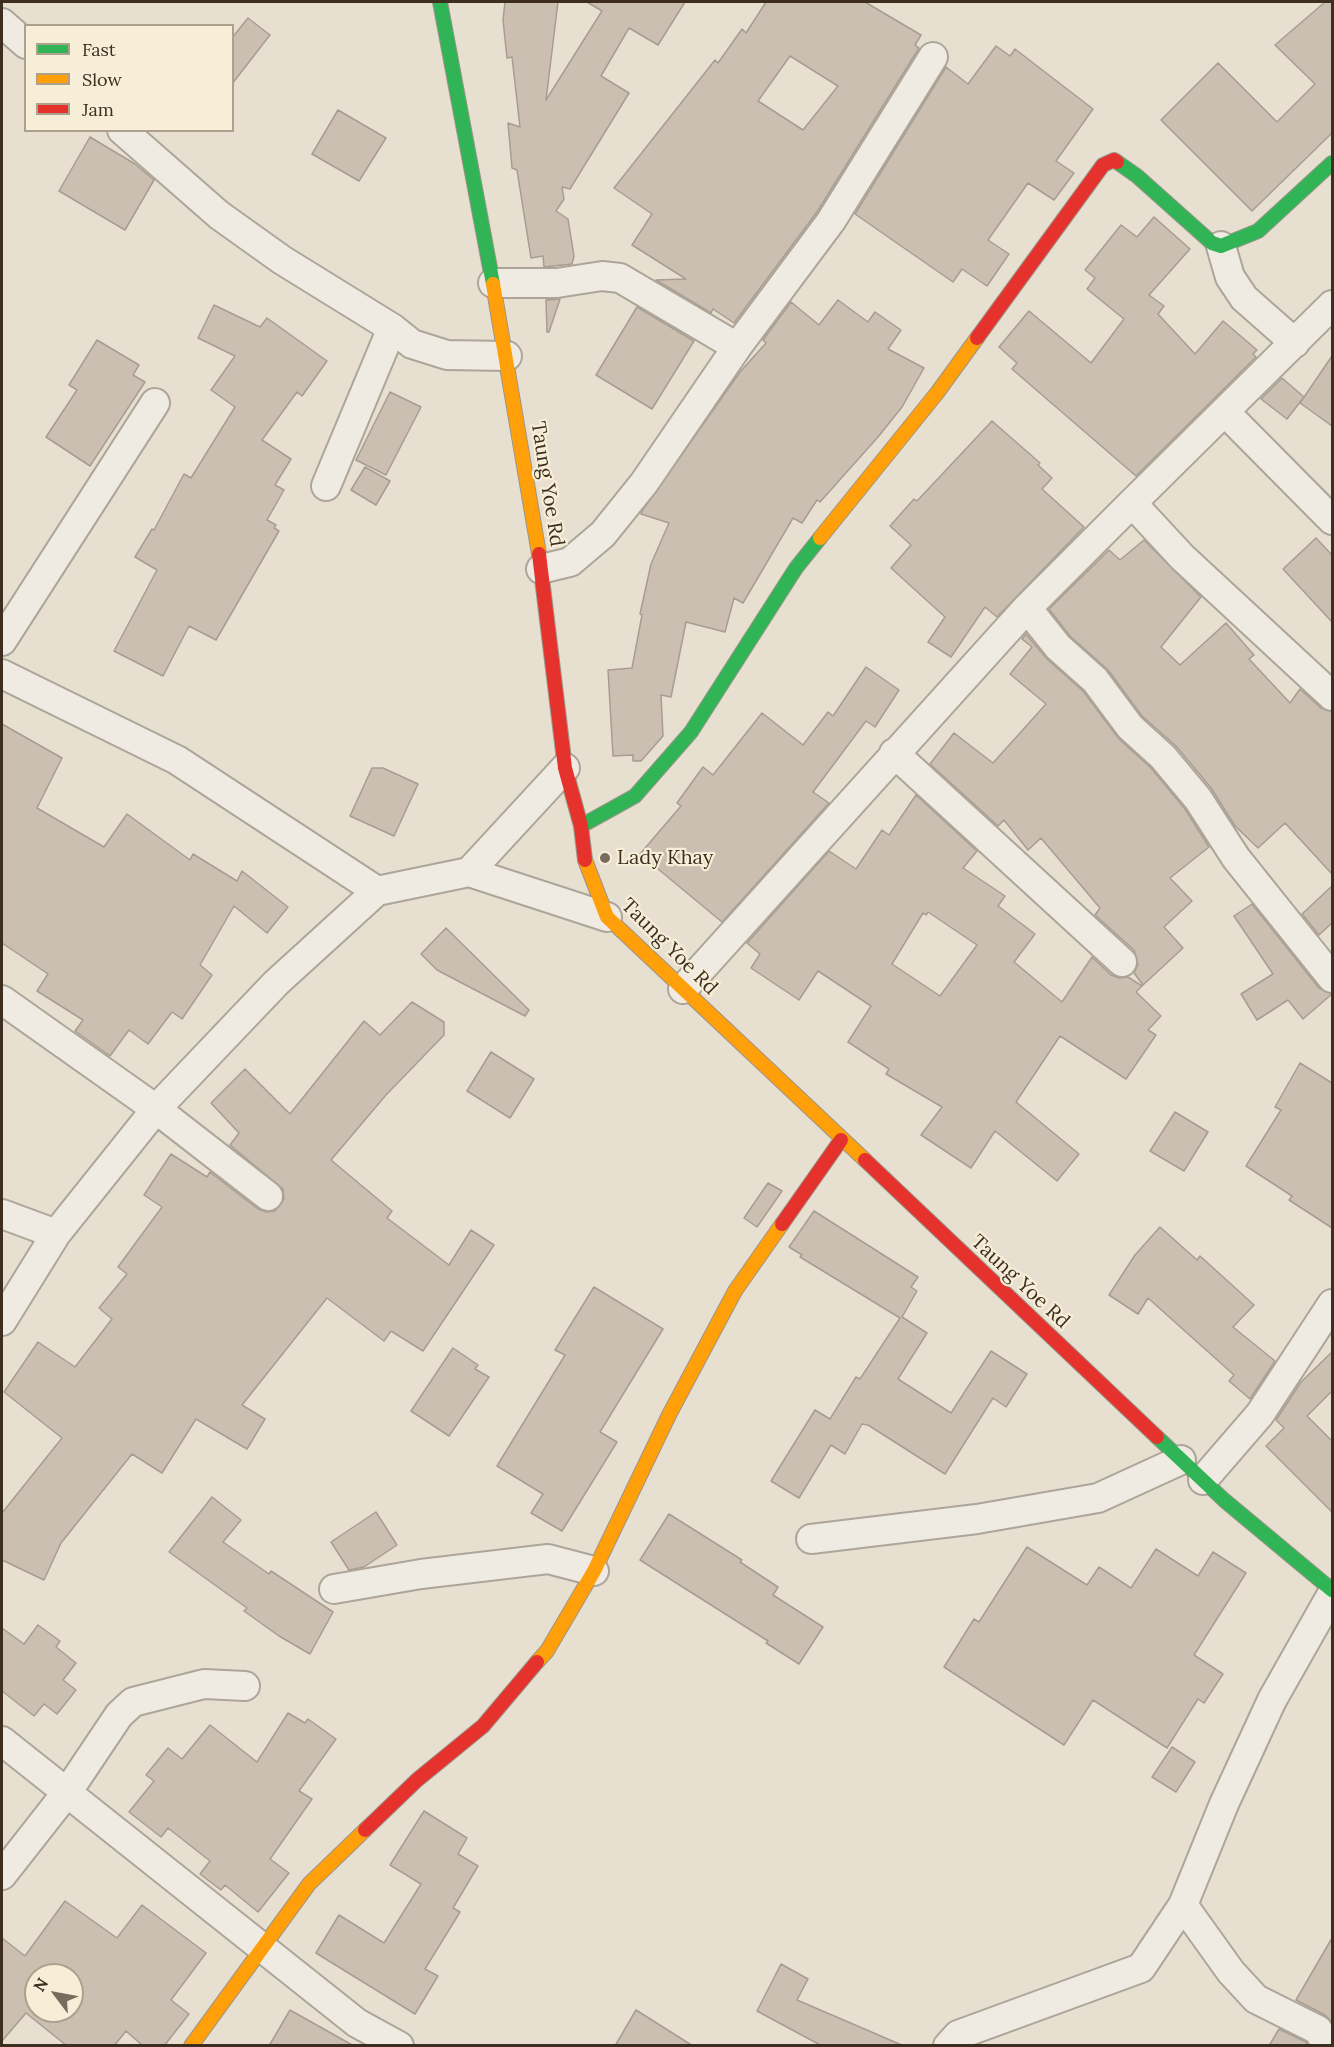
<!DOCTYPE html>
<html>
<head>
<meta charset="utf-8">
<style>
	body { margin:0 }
	#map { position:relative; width:1334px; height:2047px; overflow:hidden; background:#e7e0d1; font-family:Lora,serif }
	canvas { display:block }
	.frame { position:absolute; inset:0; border:3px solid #3d2e20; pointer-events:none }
	.legend { position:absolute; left:24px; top:24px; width:210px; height:108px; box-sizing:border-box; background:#f7eed8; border:2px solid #ada18e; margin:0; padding:8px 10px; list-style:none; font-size:18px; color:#3d2e20 }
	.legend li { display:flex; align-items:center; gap:12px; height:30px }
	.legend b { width:30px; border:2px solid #ada18e }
	.north { position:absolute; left:24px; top:1963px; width:60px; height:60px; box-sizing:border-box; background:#f7eed8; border:2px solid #ada18e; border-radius:50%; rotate:302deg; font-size:16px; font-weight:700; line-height:24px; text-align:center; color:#3d2e20 }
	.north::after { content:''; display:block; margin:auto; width:21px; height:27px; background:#786c5e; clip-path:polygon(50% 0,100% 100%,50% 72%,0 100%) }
</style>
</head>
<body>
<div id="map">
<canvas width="1334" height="2047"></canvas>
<div class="frame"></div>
<ul class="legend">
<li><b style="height:8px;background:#30b455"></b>Fast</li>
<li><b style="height:8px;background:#ff9f0a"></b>Slow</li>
<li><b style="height:8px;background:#e5322d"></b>Jam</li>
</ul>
<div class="north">N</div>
</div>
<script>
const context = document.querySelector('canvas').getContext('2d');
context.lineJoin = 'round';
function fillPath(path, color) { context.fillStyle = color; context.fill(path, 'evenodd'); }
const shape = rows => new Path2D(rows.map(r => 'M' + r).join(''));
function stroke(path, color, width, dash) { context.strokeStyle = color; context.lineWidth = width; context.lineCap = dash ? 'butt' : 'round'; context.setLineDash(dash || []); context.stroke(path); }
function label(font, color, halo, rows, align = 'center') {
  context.font = font + ' Lora,serif'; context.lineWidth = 4.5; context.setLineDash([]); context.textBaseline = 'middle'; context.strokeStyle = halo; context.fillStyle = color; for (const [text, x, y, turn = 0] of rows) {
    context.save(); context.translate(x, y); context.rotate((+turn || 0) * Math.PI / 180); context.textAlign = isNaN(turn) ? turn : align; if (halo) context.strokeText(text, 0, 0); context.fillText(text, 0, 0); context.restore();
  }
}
const building = shape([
	[505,2,558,2,546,100,602,11,587,2,685,2,658,45,629,28,601,76,629,93,570,189,562,187,564,199,556,211,568,219,574,256,572,264,544,267,543,256,531,258,517,170,512,168,508,123,520,127,512,57,507,58,503,20,505,2],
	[766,2,865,2,921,35,915,45,919,48,817,212,734,323,713,309,711,313,656,280,686,279,632,245,652,214,614,188,715,60,718,63,742,29,746,33,766,2],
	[790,56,838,86,803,130,758,101,790,56],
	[1325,2,1332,2,1332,133,1252,211,1161,120,1218,63,1277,122,1315,84,1275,45,1325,2],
	[248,18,270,35,232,84,232,38,248,18],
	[996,46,1010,56,1015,49,1093,109,1056,161,1074,173,1054,200,1028,183,988,240,1009,254,987,286,962,269,953,282,855,214,946,67,968,84,996,46],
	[338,110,386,138,359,181,312,154,338,110],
	[90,137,135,164,154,180,125,230,59,191,90,137],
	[1154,217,1190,249,1149,295,1164,306,1158,314,1195,354,1223,321,1257,350,1253,354,1256,357,1136,476,1012,369,1017,363,999,347,1029,311,1091,363,1124,319,1087,289,1095,278,1085,270,1121,225,1137,237,1154,217],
	[560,299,549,332,547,332,546,300,560,299],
	[838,300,868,322,875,312,901,330,888,349,924,368,902,407,878,437,820,502,817,500,802,523,793,518,743,603,734,598,725,632,686,622,671,697,661,695,663,736,641,761,633,761,633,755,613,756,608,670,632,668,642,615,640,614,651,564,669,523,641,514,642,511,740,372,766,343,763,340,791,302,819,325,838,300],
	[214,305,260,327,267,318,327,361,302,396,297,392,262,440,291,459,275,485,284,490,267,520,276,525,274,528,279,531,216,640,189,626,163,676,114,651,157,570,135,557,152,529,154,530,184,474,191,478,235,407,211,390,235,356,198,338,214,305],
	[637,307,694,341,652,409,596,375,637,307],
	[97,340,139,365,133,375,145,382,90,466,46,437,77,390,69,385,97,340],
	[1332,356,1332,426,1300,403,1332,356],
	[1282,378,1304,397,1287,419,1261,399,1282,378],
	[390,392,421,407,386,475,356,460,390,392],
	[992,421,1040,463,1038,465,1052,478,1042,489,1084,527,997,617,985,607,951,657,928,642,945,617,891,568,911,545,890,526,914,499,917,501,992,421],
	[365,467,390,481,376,505,351,490,365,467],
	[1316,538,1332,555,1332,622,1283,569,1316,538],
	[1144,540,1201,597,1161,647,1180,665,1226,623,1254,655,1249,659,1290,703,1300,689,1321,708,1332,712,1332,874,1285,823,1258,848,1235,826,1211,788,1176,746,1142,716,1108,670,1070,636,1049,609,1109,550,1120,560,1144,540],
	[1026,634,1047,659,1083,691,1119,739,1151,768,1185,809,1209,847,1170,878,1192,901,1164,927,1183,948,1143,985,1134,973,1138,965,1134,950,1095,915,1100,908,1041,838,1028,850,1004,820,998,826,930,764,954,733,993,763,1046,704,1010,674,1032,647,1022,639,1026,634],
	[866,667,899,690,875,727,866,721,813,792,829,803,722,922,640,854,681,806,677,803,703,767,713,775,762,713,803,745,828,712,833,716,866,667],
	[2,724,62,758,37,808,104,847,127,814,190,860,193,854,237,881,242,871,288,907,267,933,234,906,200,965,212,975,182,1019,172,1012,148,1044,129,1030,110,1056,75,1031,83,1020,37,991,48,974,2,943,2,724],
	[372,768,383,768,418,784,394,836,350,816,372,768],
	[916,795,977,851,963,868,1005,896,998,906,1035,934,1014,962,1062,1002,1092,957,1111,975,1119,978,1128,977,1142,986,1136,992,1161,1016,1148,1030,1156,1035,1126,1079,1060,1036,1016,1102,1079,1154,1057,1181,995,1131,971,1168,921,1135,942,1107,886,1074,889,1069,848,1042,871,1006,818,971,799,1000,751,968,760,954,747,943,829,851,856,869,882,830,889,835,916,795],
	[928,912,977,945,940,996,892,964,923,913,926,915,928,912],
	[1332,886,1332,923,1319,935,1302,914,1332,886],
	[1252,904,1319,988,1332,994,1303,1019,1288,1000,1257,1020,1241,994,1273,974,1234,916,1252,904],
	[446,928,529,1010,525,1016,437,970,421,954,446,928],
	[412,1002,444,1022,444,1035,386,1095,331,1160,392,1211,387,1218,449,1265,471,1230,494,1245,423,1351,391,1331,384,1341,327,1298,242,1405,265,1419,247,1449,196,1419,162,1473,132,1454,61,1543,44,1580,2,1560,2,1513,62,1438,4,1392,38,1342,75,1367,112,1319,99,1308,127,1274,118,1267,162,1207,144,1195,171,1154,207,1177,210,1172,258,1209,266,1212,275,1211,284,1199,283,1189,230,1145,239,1133,211,1103,245,1069,290,1114,364,1021,380,1035,412,1002],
	[491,1052,534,1079,510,1118,467,1091,491,1052],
	[1300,1063,1332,1083,1332,1228,1289,1200,1292,1196,1246,1166,1281,1110,1275,1107,1300,1063],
	[1175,1112,1208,1132,1184,1171,1150,1151,1175,1112],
	[768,1183,782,1191,757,1227,744,1218,768,1183],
	[814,1211,918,1277,911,1287,917,1291,902,1317,927,1333,898,1379,951,1413,991,1351,1027,1374,1006,1407,993,1398,945,1474,868,1425,862,1424,845,1454,831,1445,799,1498,771,1481,815,1410,830,1419,856,1377,860,1379,900,1318,800,1257,802,1255,789,1247,814,1211],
	[1160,1227,1197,1260,1200,1256,1254,1305,1233,1327,1275,1361,1250,1399,1229,1381,1234,1375,1148,1298,1138,1314,1109,1295,1135,1255,1160,1227],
	[594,1287,663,1329,600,1432,617,1442,562,1531,531,1513,543,1494,497,1466,565,1355,555,1350,594,1287],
	[453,1348,478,1365,475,1369,489,1377,449,1436,411,1411,453,1348],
	[1332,1352,1332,1391,1307,1416,1332,1441,1332,1512,1266,1446,1284,1428,1276,1420,1301,1382,1332,1352],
	[212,1497,241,1520,223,1542,269,1574,271,1571,333,1612,310,1654,279,1636,244,1611,247,1608,169,1552,212,1497],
	[376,1512,397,1545,364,1567,349,1570,331,1542,376,1512],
	[669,1514,742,1560,740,1562,778,1587,773,1595,823,1627,799,1664,766,1643,768,1641,640,1560,669,1514],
	[1027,1547,1087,1585,1099,1567,1131,1588,1156,1549,1198,1576,1213,1552,1246,1573,1194,1655,1223,1674,1204,1703,1198,1699,1167,1748,1093,1700,1064,1745,944,1667,974,1619,979,1622,1027,1547],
	[38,1625,60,1641,56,1647,76,1663,63,1680,76,1690,57,1714,44,1704,34,1716,2,1691,2,1628,24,1644,38,1625],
	[288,1713,305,1723,308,1719,336,1739,299,1791,312,1799,270,1859,289,1873,258,1912,225,1885,221,1890,200,1874,210,1861,168,1828,161,1837,129,1812,154,1781,146,1775,168,1748,182,1759,210,1725,257,1762,288,1713],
	[1172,1747,1195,1762,1176,1792,1152,1777,1172,1747],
	[424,1811,467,1838,458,1854,478,1866,453,1908,460,1912,425,1969,438,1976,415,2014,316,1953,339,1915,384,1943,421,1884,390,1865,424,1811],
	[65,1901,117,1938,142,1905,206,1953,171,2000,189,2014,164,2046,143,2046,126,2031,114,2046,67,2046,26,2013,2,2041,2,1938,25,1956,65,1901],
	[36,1975,72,1975,72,2011,36,2011,36,1975],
	[1332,1938,1332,2022,1325,2015,1296,2000,1332,1938],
	[781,1964,808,1979,797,2000,904,2046,822,2046,757,2011,781,1964],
	[290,2010,354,2046,269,2046,290,2010],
	[636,2010,693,2046,615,2046,636,2010],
	[1279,2029,1306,2042,1308,2046,1269,2046,1279,2029]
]);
fillPath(building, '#cbbfb2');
stroke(building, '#a89c90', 1.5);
const street = shape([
	[2,23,26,44],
	[122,130,219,215,282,260,392,328,412,344,447,355,507,356],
	[1221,246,1230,277,1244,298,1295,343],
	[493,283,557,283,602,276,620,278,737,347],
	[1225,412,1332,520],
	[326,486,392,328],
	[1132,503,1332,305],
	[541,569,570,562,603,534,644,483,737,347,831,221,933,57],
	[1027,608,1058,647,1095,680,1130,727,1163,757,1198,799,1236,858,1332,978],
	[2,641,155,403],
	[2,674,177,760,377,891],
	[894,753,1122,962],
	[469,872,565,768],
	[683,989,1027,608,1132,503,1182,557,1332,696],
	[2,1000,156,1109,268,1196],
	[2,1214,56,1234],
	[2,1321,56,1234,156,1109,276,983,377,891,469,872,607,917],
	[1203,1480,1260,1414,1332,1304],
	[811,1539,977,1519,1098,1498,1181,1460],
	[334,1589,421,1574,548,1559,594,1571],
	[2,1741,357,2023,399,2046],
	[2,1875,68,1791,119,1715,133,1702,204,1684,245,1686],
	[1183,1905,1231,1972,1256,1999,1318,2030,1327,2046],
	[948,2046,958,2035,1141,1968,1183,1905,1224,1804,1272,1700,1332,1594]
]);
const fast = shape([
	[440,2,493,284],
	[1117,162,1137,176,1212,243,1221,246,1258,231,1332,163],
	[581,826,635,796,691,732,796,568,820,538],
	[1157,1437,1224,1500,1332,1590]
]);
const slow = shape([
	[493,284,539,554],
	[820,538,937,393,977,338],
	[585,860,607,917,865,1160],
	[537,1662,547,1651,594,1571,669,1415,735,1291,782,1224],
	[191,2046,309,1884,365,1830]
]);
const jam = shape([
	[977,338,1103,165,1114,160,1117,162],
	[539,554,565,768,581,826,585,860],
	[865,1160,1157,1437],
	[782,1224,841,1140],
	[365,1830,417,1780,483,1726,537,1662]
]);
stroke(street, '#ada599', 32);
stroke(fast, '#9c958a', 16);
stroke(slow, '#9c958a', 16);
stroke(jam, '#9c958a', 16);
stroke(street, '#efebe3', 28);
stroke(fast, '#30b455', 14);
stroke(slow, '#ff9f0a', 14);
stroke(jam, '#e5322d', 14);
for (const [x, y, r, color] of [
	[605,858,6,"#786c5e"]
]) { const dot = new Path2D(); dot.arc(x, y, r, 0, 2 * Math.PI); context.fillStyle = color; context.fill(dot); stroke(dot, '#f7eed8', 2); }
label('20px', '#3d2e20', '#f7eed8', [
	["Taung Yoe Rd",547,484,81],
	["Taung Yoe Rd",669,947,45],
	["Taung Yoe Rd",1020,1282,43]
]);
label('20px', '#3d2e20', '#f7eed8', [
	["Lady Khay",617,858]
], 'left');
</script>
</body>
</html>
